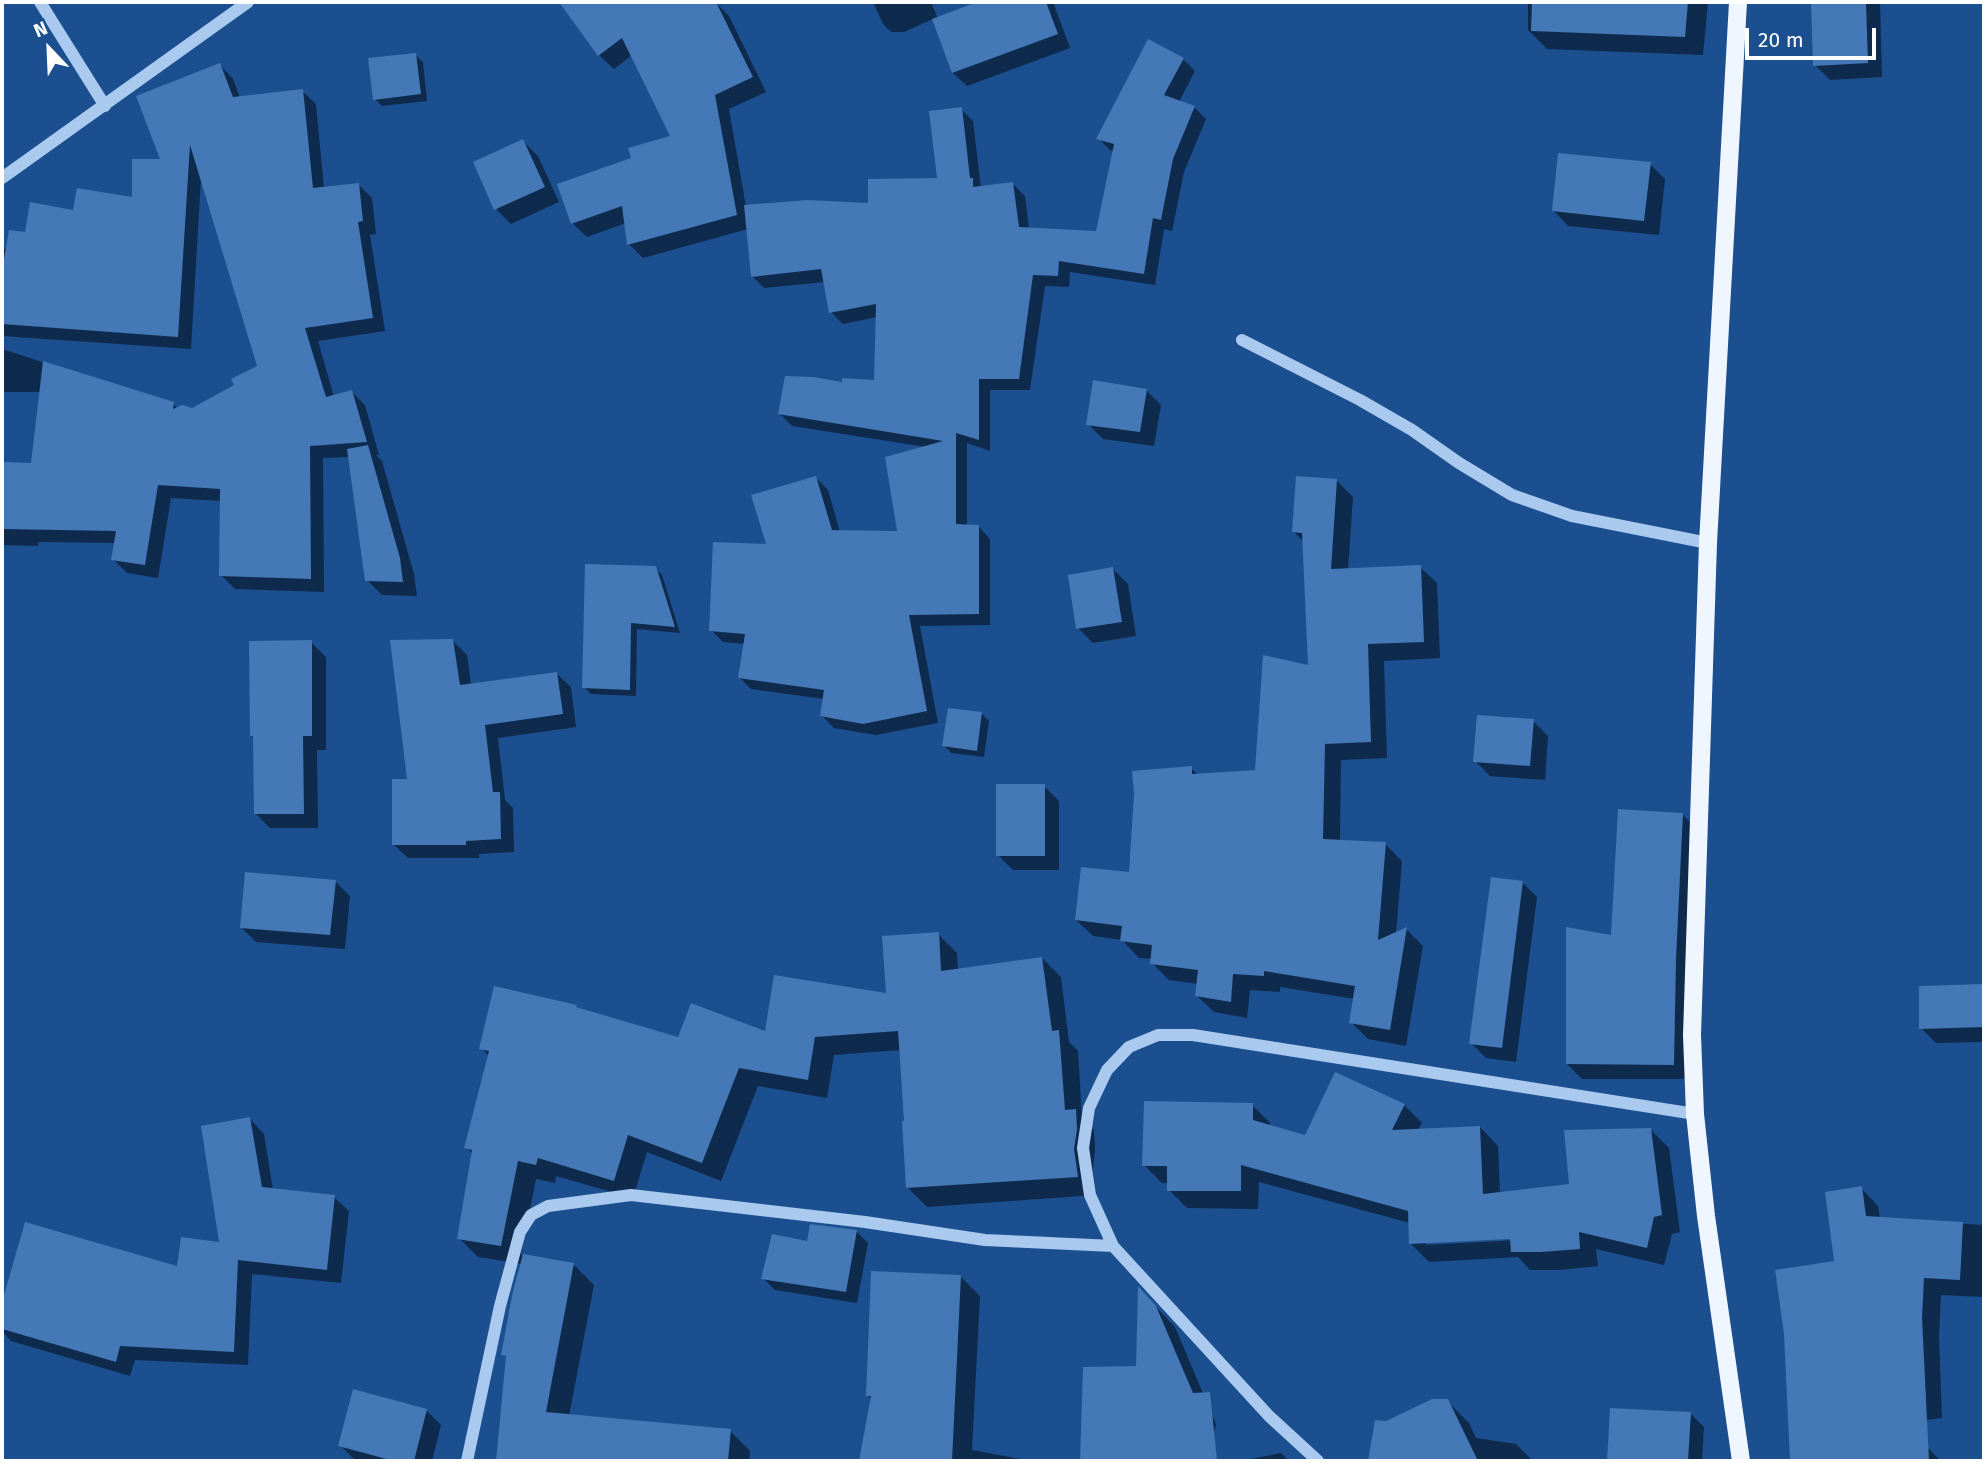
<!DOCTYPE html>
<html>
<head>
<meta charset="utf-8">
<style>
	body { margin:0 }
	#map { position:relative; width:1986px; height:1463px; overflow:hidden; background:#1b4f8f; font-family:"Fira Sans",sans-serif }
	canvas { display:block }
	.frame { position:absolute; inset:0; border:4px solid #fff; pointer-events:none }
	.north { position:absolute; left:14px; top:14px; width:70px; height:70px; -webkit-text-stroke:5px #1b4f8f; paint-order:stroke; rotate:337deg; font-size:19px; font-weight:700; line-height:28px; text-align:center; color:#fff }
	.north::after { content:''; display:block; margin:auto; width:24px; height:32px; background:#fff; clip-path:polygon(50% 0,100% 100%,50% 72%,0 100%) }
	.scale { position:absolute; left:1745px; top:28px; width:131px; height:32px; box-sizing:border-box; border:4px solid #fff; border-top:0; padding-left:9px; font-size:21px; line-height:24px; white-space:nowrap; color:#fff; -webkit-text-stroke:5px #1b4f8f; paint-order:stroke }
</style>
</head>
<body>
<div id="map">
<canvas width="1986" height="1463"></canvas>
<div class="frame"></div>
<div class="north">N</div>
<div class="scale">20 m</div>
</div>
<script>
const context = document.querySelector('canvas').getContext('2d');
context.lineJoin = 'round';
function fillPath(path, color) { context.fillStyle = color; context.fill(path, 'evenodd'); }
const shape = rows => new Path2D(rows.map(r => 'M' + r).join(''));
function stroke(path, color, width, dash) { context.strokeStyle = color; context.lineWidth = width; context.lineCap = dash ? 'butt' : 'round'; context.setLineDash(dash || []); context.stroke(path); }
fillPath(shape([
	[588,2,690,2,696,11,715,2,729,16,766,92,729,109,746,207,869,205,939,180,961,109,973,121,981,188,1013,184,1025,196,1029,229,1098,233,1114,152,1110,150,1098,138,1183,59,1195,71,1179,102,1194,107,1206,119,1184,172,1172,231,1164,229,1155,285,1070,272,1069,287,1045,286,1030,390,990,390,990,451,967,443,967,526,978,526,990,539,990,625,920,626,938,723,876,735,834,728,822,716,824,699,751,689,739,677,745,644,723,642,711,630,816,478,828,490,840,532,899,533,926,447,792,426,780,414,845,384,876,382,877,317,843,324,831,312,825,282,764,288,752,276,748,229,643,258,629,244,626,223,587,237,572,223,633,159,672,137,632,55,614,69,599,55,570,15],
	[873,2,931,2,938,19,982,2,1053,2,1070,48,967,86,953,73,933,19,904,32,891,32,883,24],
	[1528,2,1708,2,1703,55,1547,49,1528,30],
	[1812,2,1880,2,1882,77,1830,80,1815,65],
	[415,55,423,62,427,101,382,106,375,99],
	[220,65,233,79,240,98,302,91,316,104,324,188,359,185,372,198,376,234,370,235,385,331,318,341,334,397,352,392,365,405,379,455,376,455,382,461,414,574,417,596,382,595,367,580,350,457,323,458,324,592,235,589,221,575,221,501,171,498,158,578,127,573,113,559,116,543,38,542,38,546,2,545,2,464,32,464,41,392,2,392,2,349,173,404,178,409,192,410,237,386,259,367,201,178,191,349,2,336,2,249,7,249,26,234,75,212,133,199,163,161],
	[523,141,538,156,559,202,511,224,496,209],
	[1650,164,1665,179,1659,235,1568,226,1554,211],
	[1146,390,1161,405,1154,446,1103,439,1088,424],
	[1336,480,1353,497,1348,570,1420,567,1437,583,1440,658,1384,661,1387,758,1341,760,1340,841,1385,844,1402,861,1396,934,1406,929,1423,946,1406,1046,1368,1039,1351,1022,1355,999,1280,987,1280,992,1250,990,1247,1018,1214,1012,1197,996,1198,984,1169,980,1152,963,1153,959,1139,958,1122,940,1093,936,1076,920,1130,874,1191,768,1199,776,1256,771,1310,667,1304,542,1294,532],
	[655,568,662,575,680,633,637,629,636,696,591,694,584,687],
	[1113,569,1128,584,1136,636,1093,643,1078,628],
	[453,641,467,655,471,685,557,674,571,687,576,727,498,738,505,800,513,808,514,852,479,854,479,858,408,858,394,845,409,781],
	[311,642,326,657,326,750,317,750,318,828,270,828,255,813,255,739,252,736],
	[982,714,989,721,984,757,951,753,944,745],
	[1533,721,1548,736,1545,780,1490,776,1475,761],
	[1044,786,1059,801,1059,870,1013,870,998,855],
	[1683,815,1698,830,1689,1079,1582,1079,1567,1064,1613,937],
	[335,881,350,896,345,949,256,942,241,927],
	[1522,882,1537,897,1516,1062,1486,1058,1471,1043],
	[938,934,957,953,958,970,1042,958,1061,977,1069,1042,1078,1051,1082,1118,1094,1130,1095,1149,1093,1169,1096,1195,927,1207,908,1188,906,1123,901,1050,834,1055,827,1098,758,1086,721,1181,647,1152,633,1198,556,1176,555,1183,536,1179,521,1255,574,1265,594,1285,569,1416,730,1431,750,1451,749,1461,498,1461,508,1359,503,1354,522,1264,478,1257,459,1238,473,1154,466,1147,489,1056,481,1048,576,1006,579,1010,679,1039,766,1033,888,995],
	[1984,986,1984,1042,1936,1043,1921,1028,1921,988],
	[1252,1105,1270,1123,1270,1127,1306,1137,1404,1105,1422,1123,1418,1130,1480,1127,1498,1146,1500,1194,1571,1185,1651,1130,1669,1148,1680,1232,1672,1234,1664,1265,1596,1249,1598,1266,1560,1270,1530,1270,1518,1257,1429,1262,1411,1244,1410,1223,1259,1182,1258,1209,1187,1208,1169,1190,1169,1183,1162,1183,1144,1165],
	[1519,1237,1519,1240,1426,1245,1426,1242],
	[250,1119,264,1134,273,1190,334,1197,349,1211,341,1283,252,1274,248,1365,135,1360,130,1376,11,1341,2,1331,2,1309,27,1224,179,1268,222,1244],
	[1861,1188,1878,1206,1880,1219,1984,1225,1984,1297,1941,1295,1939,1337,1942,1418,1890,1425,1928,1448,1941,1461,1792,1461,1786,1334,1836,1262],
	[856,1231,868,1243,857,1303,775,1290,763,1278,808,1243],
	[960,1276,980,1296,972,1450,1031,1461,860,1461,872,1400,867,1395],
	[1140,1290,1175,1327,1216,1424,1208,1461,1082,1461,1085,1369,1137,1368],
	[1447,1401,1469,1423,1476,1438,1516,1444,1533,1461,1370,1461,1376,1422,1386,1423],
	[1612,1409,1690,1413,1704,1427,1702,1461,1609,1461],
	[426,1410,441,1425,432,1461,358,1461,355,1460,340,1445],
	[1281,1453,1289,1461,1241,1461]
]), '#0007');
fillPath(shape([
	[559,2,716,2,753,77,715,95,737,215,627,245,622,206,571,224,557,184,631,158,628,148,670,136,622,38,598,56],
	[977,2,1046,2,1058,34,952,73,932,19],
	[1532,2,1688,2,1685,37,1531,31],
	[1811,2,1866,2,1868,63,1813,66],
	[1148,39,1184,58,1164,95,1195,106,1173,159,1161,220,1153,218,1144,274,1059,261,1058,276,1033,275,1019,379,979,379,979,440,956,433,956,524,979,525,979,614,909,615,927,711,863,724,820,716,824,690,738,678,745,634,709,631,713,542,766,544,751,495,816,476,832,530,897,531,885,457,943,441,778,414,785,376,814,377,842,382,842,378,874,380,876,304,829,313,821,269,751,277,744,205,808,200,868,203,868,179,937,178,929,111,962,107,970,178,973,178,973,187,1013,182,1019,227,1096,231,1114,144,1096,139],
	[416,53,421,94,373,100,368,58],
	[220,63,233,97,303,89,313,188,359,183,363,221,358,222,373,318,305,328,326,397,352,390,367,442,310,446,311,579,219,576,220,489,158,485,145,565,111,560,116,531,2,529,2,462,31,463,43,361,174,402,173,409,182,405,192,408,234,385,231,379,257,366,190,145,178,337,2,324,2,271,9,230,25,232,30,202,73,210,77,188,132,197,132,159,160,159,136,96],
	[523,139,545,187,494,210,473,162],
	[1558,153,1651,162,1644,221,1552,211],
	[1093,380,1147,389,1140,432,1086,425],
	[368,445,400,558,403,582,365,581,347,449],
	[1296,476,1337,479,1331,569,1421,565,1424,642,1368,644,1371,742,1325,744,1323,839,1386,842,1378,940,1407,927,1390,1030,1349,1023,1355,986,1264,971,1264,976,1233,974,1231,1002,1195,996,1198,970,1150,964,1152,945,1120,941,1122,926,1075,920,1081,867,1129,872,1134,794,1132,771,1192,766,1192,774,1255,770,1263,655,1308,665,1302,533,1292,532],
	[585,564,656,566,675,627,631,623,630,690,582,688],
	[1113,567,1122,622,1076,629,1068,575],
	[453,639,460,685,557,672,563,714,485,725,493,792,500,792,501,839,466,841,466,845,392,845,392,779,407,779,390,640],
	[312,640,312,736,303,736,304,814,254,814,253,736,250,736,249,641],
	[948,708,982,712,977,751,942,746],
	[1477,715,1534,719,1530,766,1473,762],
	[996,784,1045,784,1045,856,996,856],
	[1618,809,1683,813,1676,959,1674,1065,1566,1064,1566,927,1611,935],
	[245,872,336,880,330,935,240,928],
	[1491,877,1523,881,1502,1048,1469,1044],
	[939,932,941,971,1042,957,1052,1031,1059,1030,1065,1110,1076,1109,1077,1129,1074,1149,1078,1177,906,1188,902,1121,904,1121,898,1031,815,1037,808,1080,739,1068,702,1163,628,1135,614,1181,538,1158,536,1165,518,1161,501,1246,457,1239,472,1150,464,1148,489,1051,479,1049,494,986,577,1005,576,1007,678,1037,691,1003,765,1031,774,975,886,993,882,936],
	[1984,984,1984,1027,1919,1029,1919,986],
	[1335,1072,1405,1104,1392,1130,1480,1126,1483,1194,1569,1184,1564,1130,1651,1128,1662,1215,1654,1217,1647,1248,1579,1232,1580,1249,1541,1252,1511,1252,1510,1239,1409,1244,1408,1211,1241,1165,1241,1191,1167,1191,1167,1166,1142,1166,1144,1101,1253,1103,1253,1120,1305,1135],
	[250,1117,262,1187,335,1195,327,1270,238,1260,234,1352,120,1346,116,1362,2,1329,2,1302,25,1222,177,1266,181,1237,219,1242,201,1126],
	[1862,1186,1866,1216,1963,1222,1960,1280,1924,1278,1922,1318,1929,1461,1790,1461,1784,1334,1775,1270,1834,1261,1825,1192],
	[810,1224,857,1230,846,1292,761,1279,772,1234,807,1241],
	[523,1254,574,1263,546,1412,731,1429,728,1461,496,1461,506,1356,501,1355,513,1291],
	[871,1271,961,1275,952,1461,859,1461,871,1396,866,1396],
	[1138,1286,1156,1306,1193,1393,1210,1392,1217,1461,1080,1461,1083,1367,1136,1366],
	[353,1389,427,1409,414,1461,394,1461,338,1446],
	[1432,1399,1448,1399,1478,1461,1368,1461,1375,1420,1386,1421],
	[1610,1408,1691,1412,1688,1461,1607,1461]
]), '#4478b7');
stroke(shape([
	[40,2,105,106],
	[2,178,248,2],
	[1242,340,1360,400,1412,430,1459,463,1512,495,1572,516,1708,543],
	[467,1461,500,1306,520,1232,531,1215,548,1206,631,1195,865,1222,985,1240,1113,1246],
	[1318,1461,1269,1416,1113,1246,1090,1195,1083,1148,1089,1108,1107,1070,1129,1047,1158,1035,1193,1035,1695,1114]
]), '#a9c9ee', 12);
stroke(shape([
	[1738,2,1708,543,1692,1035,1695,1114,1706,1216,1741,1461]
]), '#f0f6ff', 18);
</script>
</body>
</html>
